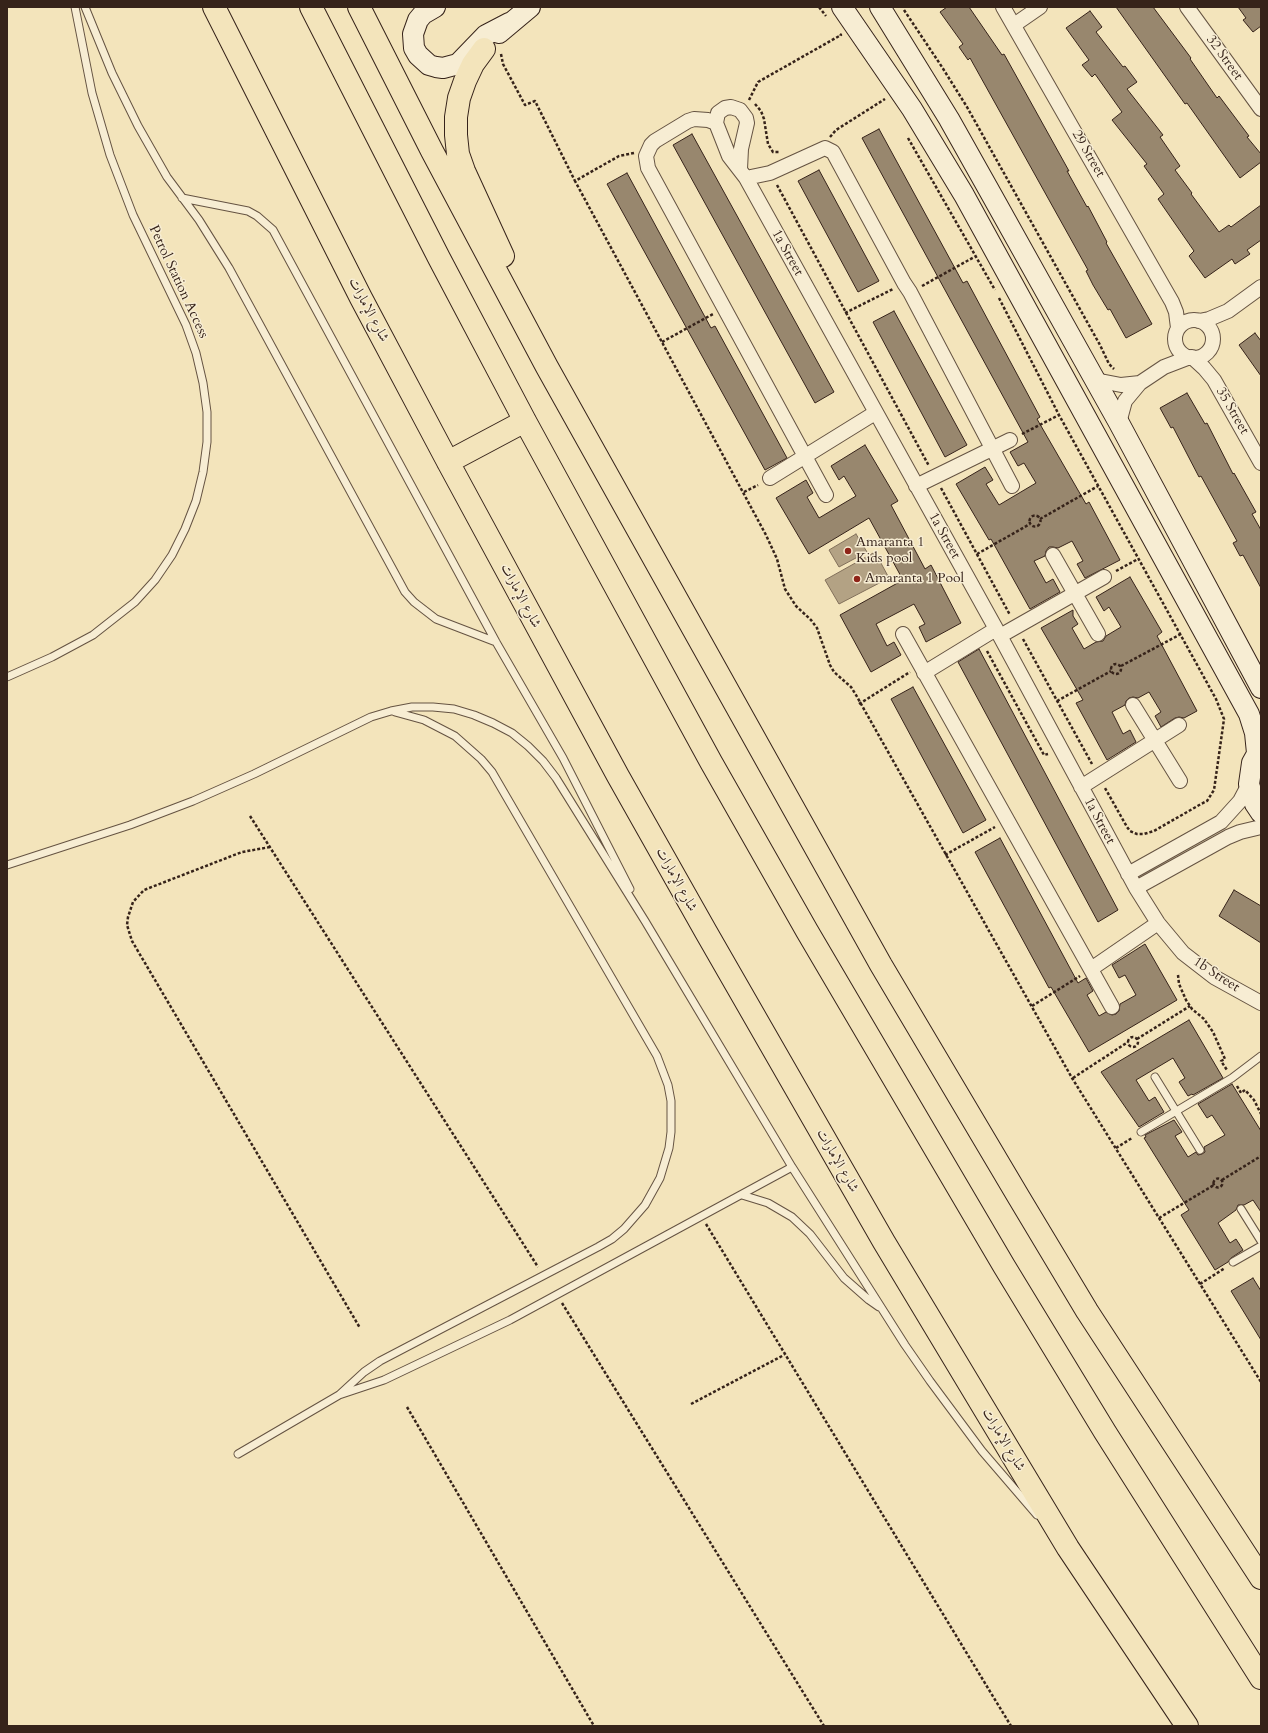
<!DOCTYPE html>
<html>
<head>
<meta charset="utf-8">
<style>
	body { margin:0 }
	#map { position:relative; width:1268px; height:1733px; overflow:hidden; background:#f3e4bb; font-family:Cardo,serif }
	canvas { display:block }
	.frame { position:absolute; inset:0; border:8px solid #36231a; pointer-events:none }
</style>
</head>
<body>
<div id="map">
<canvas width="1268" height="1733"></canvas>
<div class="frame"></div>
</div>
<script>
const context = document.querySelector('canvas').getContext('2d');
context.lineJoin = 'round';
function fillPath(path, color) { context.fillStyle = color; context.fill(path, 'evenodd'); }
const shape = rows => new Path2D(rows.map(r => 'M' + r).join(''));
function stroke(path, color, width, dash) { context.strokeStyle = color; context.lineWidth = width; context.lineCap = dash ? 'butt' : 'round'; context.setLineDash(dash || []); context.stroke(path); }
function label(font, color, halo, rows, align = 'center') {
  context.font = font + ' Cardo,Amiri,serif'; context.lineWidth = 3; context.setLineDash([]); context.textBaseline = 'middle'; context.strokeStyle = halo; context.fillStyle = color; for (const [text, x, y, turn = 0] of rows) {
    context.save(); context.translate(x, y); context.rotate((+turn || 0) * Math.PI / 180); context.textAlign = isNaN(turn) ? turn : align; if (halo) context.strokeText(text, 0, 0); context.fillText(text, 0, 0); context.restore();
  }
}
const water = shape([
	[856,534,867,552,839,567,829,550,856,534],
	[875,552,889,578,839,604,825,580,875,552]
]);
fillPath(water, '#b3a284');
stroke(water, '#816f5a', 1);
const building = shape([
	[947,7,969,7,1002,55,1004,54,1069,171,1067,171,1087,207,1088,206,1107,242,1106,243,1152,324,1126,338,1110,309,1108,310,1093,285,1086,271,1088,270,970,58,968,60,959,47,963,44,940,12,947,7],
	[1116,7,1153,7,1191,58,1190,59,1217,98,1219,96,1249,136,1247,137,1261,154,1261,162,1240,178,1187,103,1185,104,1116,7],
	[1238,7,1261,7,1261,26,1253,32,1243,20,1246,18,1238,7],
	[1090,11,1102,27,1096,32,1123,67,1125,66,1137,82,1127,89,1163,135,1160,137,1180,166,1175,170,1192,193,1191,194,1219,232,1229,225,1231,227,1261,205,1261,240,1247,250,1250,254,1235,264,1232,259,1205,278,1189,256,1194,251,1158,199,1164,194,1144,166,1147,164,1112,120,1122,112,1095,74,1092,77,1082,65,1089,60,1066,28,1090,11],
	[879,129,963,283,967,281,1040,417,1037,419,1086,504,1089,502,1120,560,1085,578,1077,564,1083,561,1072,541,1058,548,1053,547,1049,547,1046,551,1045,556,1034,561,1046,583,1053,579,1060,592,1030,609,991,539,989,540,956,484,985,467,993,480,986,484,999,505,1036,483,1024,463,1018,466,1010,452,1028,442,862,138,879,129],
	[692,134,834,392,815,403,673,145,692,134],
	[819,170,879,281,858,292,798,181,819,170],
	[627,173,711,328,715,326,787,458,765,470,607,184,627,173],
	[894,311,967,445,945,457,873,322,894,311],
	[1255,333,1261,341,1261,376,1239,345,1255,333],
	[1187,393,1205,424,1207,423,1233,474,1234,473,1256,512,1252,514,1261,530,1261,588,1243,555,1240,556,1233,543,1237,541,1201,476,1199,477,1173,427,1171,428,1160,408,1187,393],
	[865,445,898,501,891,505,925,569,931,565,961,623,926,642,919,627,925,624,914,604,876,624,887,646,894,642,901,655,871,672,840,615,903,580,869,518,809,554,776,498,806,480,813,493,807,497,819,518,856,496,844,476,839,480,831,466,865,445],
	[1130,577,1162,632,1157,636,1197,711,1184,718,1179,717,1175,718,1161,727,1155,716,1161,712,1149,692,1138,698,1133,697,1129,698,1126,701,1125,705,1112,712,1123,734,1130,730,1136,742,1107,760,1076,703,1083,700,1041,628,1073,610,1073,616,1078,624,1072,628,1084,649,1096,642,1103,641,1106,636,1121,627,1109,607,1104,611,1096,597,1130,577],
	[979,649,1118,910,1098,922,958,662,979,649],
	[913,687,986,820,963,833,891,699,913,687],
	[1000,838,1078,983,1086,978,1093,991,1087,995,1099,1016,1106,1012,1112,1015,1116,1014,1119,1011,1120,1004,1136,995,1125,975,1119,978,1112,965,1145,944,1177,1000,1089,1052,1051,987,1049,988,975,852,1000,838],
	[1234,890,1261,906,1261,943,1219,916,1234,890],
	[1189,1020,1223,1078,1193,1095,1192,1094,1188,1096,1179,1082,1185,1078,1173,1058,1136,1080,1149,1101,1155,1097,1164,1112,1139,1127,1101,1072,1189,1020],
	[1232,1084,1261,1131,1261,1212,1253,1200,1244,1205,1238,1205,1236,1210,1218,1223,1230,1243,1236,1239,1243,1250,1231,1258,1228,1262,1215,1270,1181,1215,1189,1210,1144,1138,1146,1137,1145,1135,1174,1120,1182,1132,1175,1136,1188,1157,1196,1152,1198,1155,1202,1154,1205,1152,1204,1147,1225,1135,1212,1115,1207,1118,1198,1104,1232,1084],
	[1253,1278,1261,1291,1261,1340,1231,1291,1253,1278]
]);
fillPath(building, '#98876e');
stroke(building, '#36231a', 1);
const lane = shape([
	[85,7,112,73,138,126,167,177,199,220,229,268,405,592,414,602,436,619,496,642],
	[182,198,248,211,257,216,273,230,496,642,563,758,630,889],
	[7,677,52,657,93,635,135,602,155,580,172,555,185,529,196,501,203,472,207,442,207,412,203,383,196,353,186,325,133,215,110,155,92,93,75,7],
	[7,865,130,825,193,801,254,774,371,717,391,711,412,707,433,707,454,709,474,715,493,723,512,733,528,746,543,761,556,778,645,921,792,1167,905,1345,930,1381,982,1451,1037,1515],
	[1155,1077,1200,1150],
	[1141,1132,1232,1078,1261,1056],
	[742,1195,768,1203,792,1217,810,1234,844,1278,869,1300,879,1307],
	[1241,1209,1261,1241],
	[1233,1262,1261,1246],
	[339,1395,384,1380,510,1320,792,1167],
	[238,1454,339,1395,364,1372,380,1361,598,1247,612,1239,624,1229,645,1205,660,1178,669,1148,671,1132,671,1101,668,1085,657,1056,492,772,481,759,455,736,424,720,395,712]
]);
const street = shape([
	[1003,7,1172,302,1176,312,1178,328],
	[1187,7,1261,109],
	[1014,25,1040,7],
	[716,123,708,120,694,119,688,121,655,141,651,145,646,156,648,168,826,495],
	[740,169,741,149,747,123,746,118,740,110,731,107,725,108,718,113,716,123,729,156,746,178,1000,636,1136,888,1158,923,1183,953,1214,977,1261,1003],
	[746,178,770,173,825,148,833,152,904,283,910,292,1012,486],
	'1175 339a19 19 0 1 1 38 0a19 19 0 1 1-38 0Z',
	[1199,321,1209,319,1228,311,1261,287],
	[1192,357,1204,368,1214,380,1261,463],
	[1095,380,1121,385,1140,383],
	[1119,423,1125,401,1140,383,1164,367,1190,357],
	[770,478,875,413],
	[916,486,1010,440],
	[1053,555,1098,634],
	[903,634,1112,1007],
	[1000,636,1104,577],
	[924,673,996,629],
	[1133,705,1180,781],
	[1081,787,1179,725],
	[1128,874,1221,822,1240,801,1249,784],
	[1136,888,1228,837,1240,832,1261,827],
	[1091,969,1158,923]
]);
const secondary = shape([
	[435,7,423,14,418,20,413,34,414,48,418,55,429,65,436,67,443,68,458,64,486,35,509,23],
	[842,7,912,109,964,195,1249,714,1255,733,1257,753],
	[880,7,949,119,990,192,1119,423,1261,688],
	[499,33,530,7],
	[1261,747,1252,763,1249,784,1255,804,1261,813]
]);
const highway = shape([
	[214,7,361,298,448,462,618,776,706,932,884,1242,1068,1548,1187,1726],
	[311,7,439,258,525,421,711,762,807,931,1004,1266,1105,1432,1261,1678],
	[359,7,432,151,547,367,881,965,1018,1196,1087,1311,1261,1578],
	[484,49,473,64,465,81,459,98,456,117,456,135,458,154,464,171,503,256],
	[448,462,525,421]
]);
stroke(lane, '#655342', 9);
stroke(street, '#655342', 16);
stroke(secondary, '#36231a', 22);
stroke(highway, '#36231a', 24);
stroke(shape([
	[819,7,826,16],
	[904,10,942,67,967,107,1100,345,1109,364,1114,369],
	[501,54,503,64,525,105,535,101,575,181],
	[749,100,758,82,841,35,840,34],
	[755,104,761,111,764,119,768,144,773,152,780,152],
	[830,137,836,130,885,99],
	[908,138,995,290],
	[634,153,619,156,575,181,766,535,777,559,785,589,796,606,811,620,817,628,830,665,834,672,851,687,856,695,1072,1078,1261,1382],
	[777,185,929,466],
	[922,286,976,256],
	[999,298,1059,415,1216,699,1224,719,1214,790,1207,801,1201,804,1154,831,1144,834,1137,834,1130,831,1127,827,1105,788],
	[845,313,893,289],
	[662,342,713,314],
	[1022,434,1059,415],
	[941,488,1010,615],
	[744,492,758,485],
	'1029.5 521a5.5 5.5 0 1 1 11 0a5.5 5.5 0 1 1-11 0Z',
	[1040,519,1098,486],
	[977,554,1030,524],
	[1116,571,1138,559],
	[1023,639,1092,764],
	[987,651,1044,755,1048,754],
	'1111 669a5 5 0 1 1 10 0a5 5 0 1 1-10 0Z',
	[1121,666,1181,634],
	[1057,701,1111,671],
	[859,704,910,672],
	[250,816,538,1267],
	[270,847,242,852,144,890,133,902,128,917,127,925,132,941,360,1328],
	[945,855,995,827],
	[1178,975,1179,984,1186,1000,1192,1009,1204,1019,1213,1032,1225,1059,1221,1061,1227,1070],
	[1032,1006,1080,976],
	'1128 1042a5 5 0 1 1 10 0a5 5 0 1 1-10 0Z',
	[1137,1039,1190,1006],
	[1073,1078,1128,1042],
	[1237,1086,1241,1093,1245,1090,1254,1100,1261,1114],
	[1116,1148,1132,1138],
	'1213.5 1183a4.5 4.5 0 1 1 9 0a4.5 4.5 0 1 1-9 0Z',
	[1222,1180,1261,1156],
	[1159,1218,1214,1185],
	[706,1224,1011,1726],
	[1200,1284,1225,1268],
	[562,1303,824,1726],
	[691,1404,784,1355],
	[407,1407,594,1726]
]), '#36231a', 2.5, [3, 2]);
stroke(lane, '#f7edd3', 7);
stroke(street, '#f7edd3', 14);
stroke(secondary, '#f7edd3', 20);
stroke(highway, '#f3e4bb', 22);
for (const [x, y, r, color] of [
	[848,551,4,"#8f2418"],
	[857,579,4,"#8f2418"]
]) { const dot = new Path2D(); dot.arc(x, y, r, 0, 2 * Math.PI); context.fillStyle = color; context.fill(dot); stroke(dot, '#f7edd3', 1.5); }
label('14px', '#36231a', '#f7edd3', [
	["32 Street",1224,58,54],
	["29 Street",1088,154,60],
	["1a Street",787,253,61],
	["Petrol Station Access",178,282,65],
	["شارع الإمارات",368,310,62],
	["35 Street",1232,411,60],
	["1a Street",944,536,61],
	["شارع الإمارات",520,596,62],
	["1a Street",1099,821,62],
	["شارع الإمارات",676,880,61],
	["1b Street",1216,975,33],
	["شارع الإمارات",837,1161,60],
	["شارع الإمارات",1003,1440,59]
]);
label('14px', '#36231a', '#f7edd3', [
	["Amaranta 1",856,543],
	["Kids pool",856,559],
	["Amaranta 1 Pool",865,579]
], 'left');
</script>
</body>
</html>
